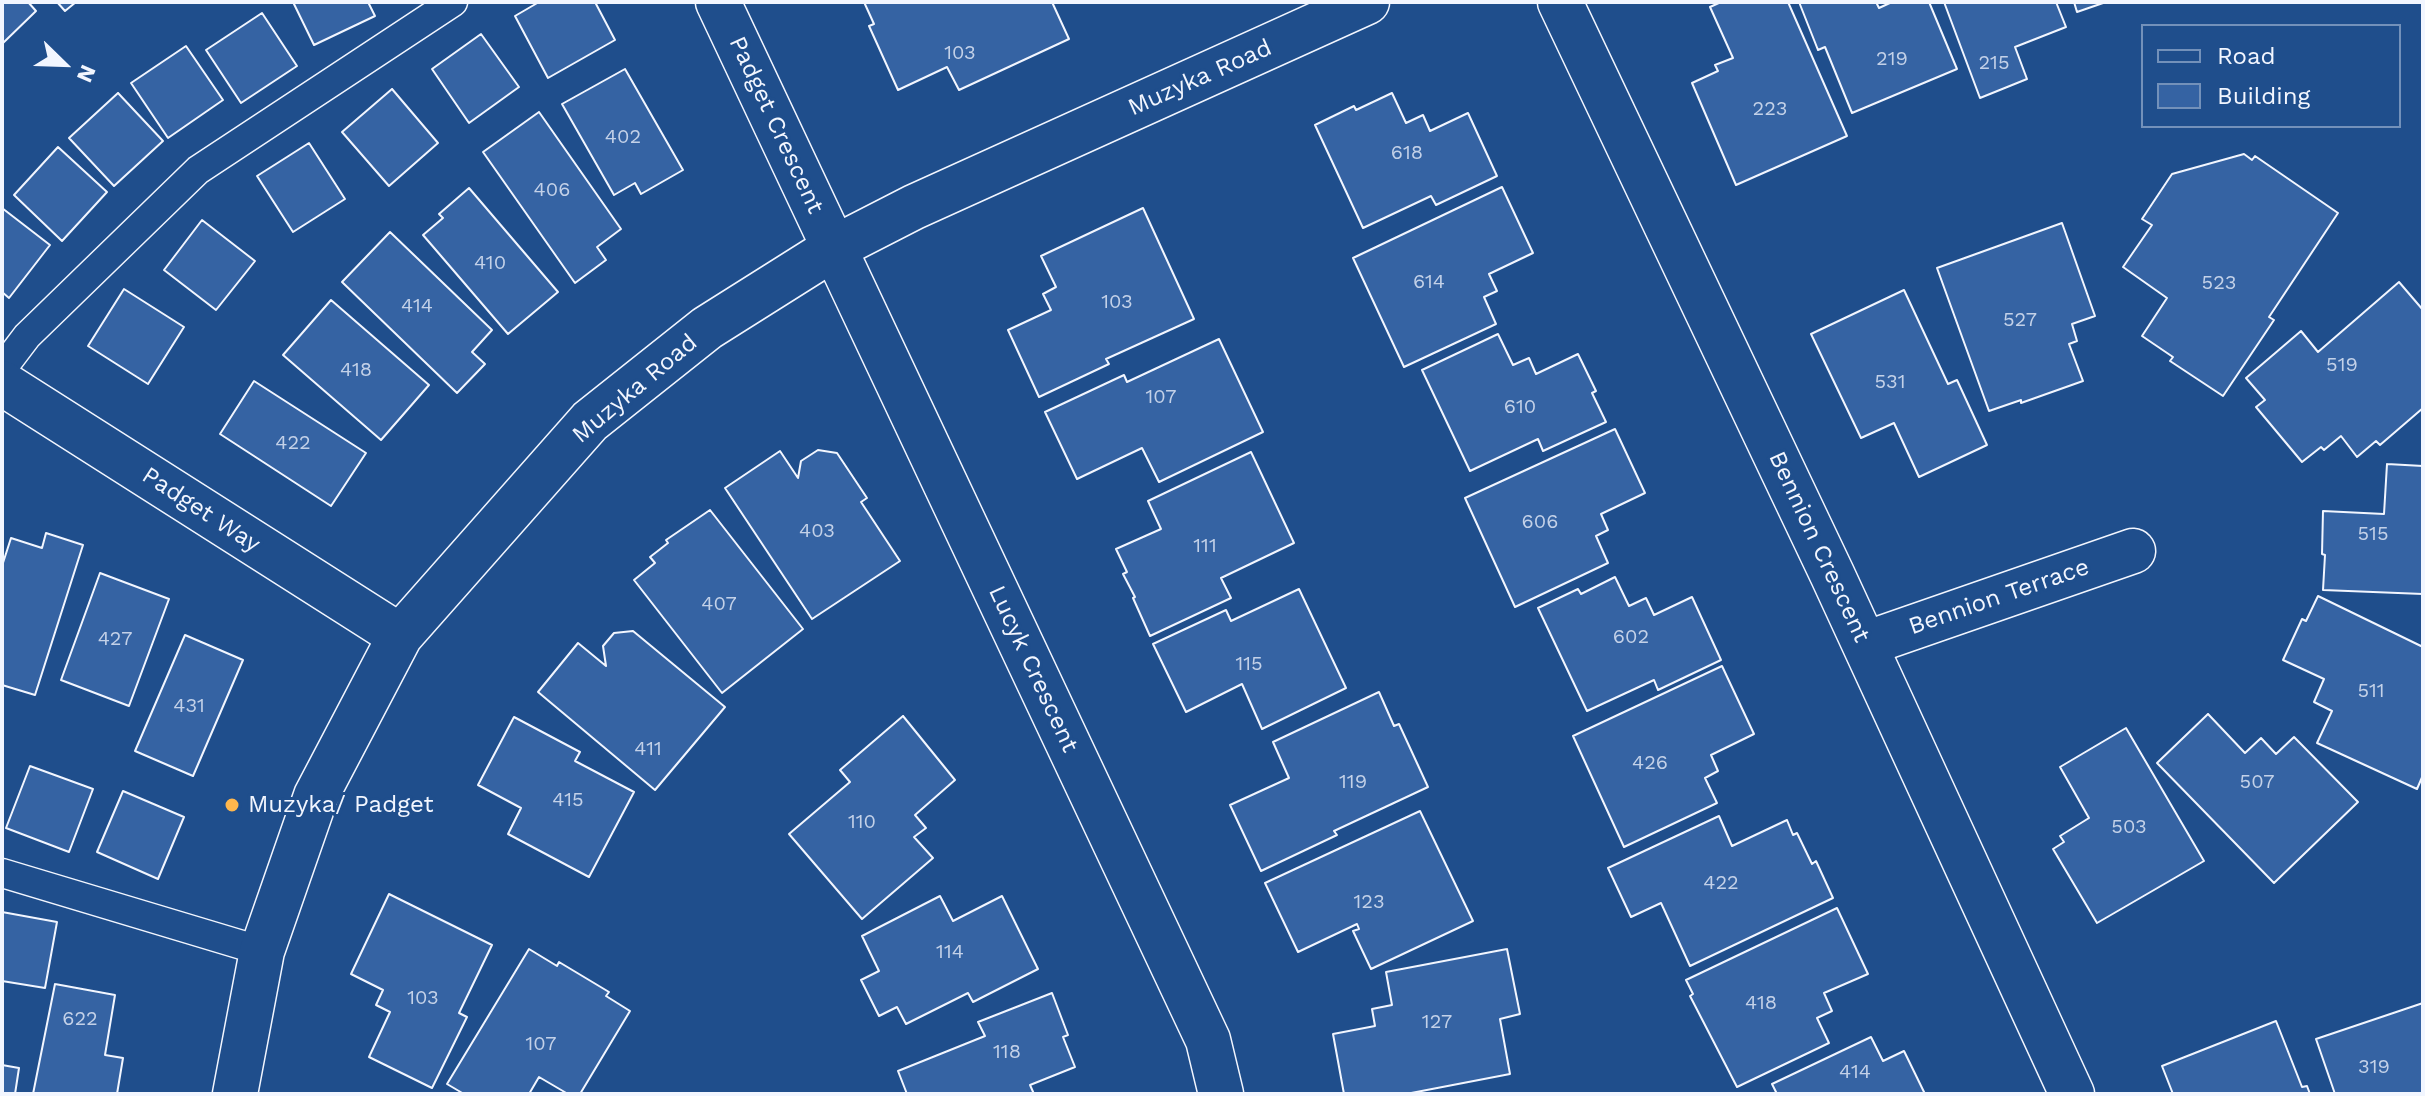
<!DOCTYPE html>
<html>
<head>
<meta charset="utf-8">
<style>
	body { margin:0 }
	#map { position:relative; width:2425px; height:1096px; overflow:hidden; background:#1f4e8c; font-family:"Work Sans",sans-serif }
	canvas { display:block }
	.frame { position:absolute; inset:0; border:4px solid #f2f6ff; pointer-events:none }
	.legend { position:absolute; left:2141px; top:24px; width:260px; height:104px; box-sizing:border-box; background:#1f4e8c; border:2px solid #7391ba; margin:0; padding:10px 14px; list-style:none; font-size:24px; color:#f2f6ff }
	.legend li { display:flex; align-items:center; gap:16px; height:40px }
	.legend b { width:40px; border:2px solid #7391ba }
	.north { position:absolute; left:24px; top:24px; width:80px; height:80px; -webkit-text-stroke:6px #1f4e8c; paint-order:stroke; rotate:113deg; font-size:22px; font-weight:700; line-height:32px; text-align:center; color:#f2f6ff }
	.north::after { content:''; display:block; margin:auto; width:28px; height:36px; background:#f2f6ff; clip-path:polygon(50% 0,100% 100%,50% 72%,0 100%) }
</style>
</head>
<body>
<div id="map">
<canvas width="2425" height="1096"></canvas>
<div class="frame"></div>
<ul class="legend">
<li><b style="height:10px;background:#1f4e8c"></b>Road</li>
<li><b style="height:22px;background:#3563a3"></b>Building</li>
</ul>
<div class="north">N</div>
</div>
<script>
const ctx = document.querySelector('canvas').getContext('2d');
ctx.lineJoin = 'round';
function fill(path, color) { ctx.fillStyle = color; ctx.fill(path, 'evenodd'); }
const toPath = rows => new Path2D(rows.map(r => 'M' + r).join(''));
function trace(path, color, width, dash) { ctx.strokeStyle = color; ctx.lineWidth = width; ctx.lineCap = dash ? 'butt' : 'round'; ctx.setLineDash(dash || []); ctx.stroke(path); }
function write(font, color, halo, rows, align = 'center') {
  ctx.font = font + ' "Work Sans",sans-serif'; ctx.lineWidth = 6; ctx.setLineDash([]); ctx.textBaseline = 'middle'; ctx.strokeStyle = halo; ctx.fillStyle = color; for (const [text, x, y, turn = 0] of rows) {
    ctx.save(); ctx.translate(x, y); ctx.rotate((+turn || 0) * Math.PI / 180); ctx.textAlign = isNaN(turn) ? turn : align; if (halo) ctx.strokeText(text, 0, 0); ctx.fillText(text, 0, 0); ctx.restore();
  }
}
const building = toPath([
	[2,2,28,2,36,11,2,44,2,2],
	[57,2,76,2,65,11,57,2],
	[293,2,368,2,375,16,314,45,293,2],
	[539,2,595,2,615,40,548,78,515,16,539,2],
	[864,2,1052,2,1069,39,959,90,947,67,898,90,869,26,874,24,864,2],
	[1721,2,1788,2,1847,136,1736,185,1692,83,1718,71,1715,65,1733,58,1710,7,1721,2],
	[1799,2,1876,2,1879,8,1892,2,1929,2,1957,69,1852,113,1825,47,1818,50,1799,2],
	[1944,2,2056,2,2066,27,2015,47,2027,79,1980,98,1944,2],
	[2074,2,2106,2,2077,12,2074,2],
	[262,13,297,66,241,103,206,50,262,13],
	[481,34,519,87,469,123,432,69,481,34],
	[186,46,223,100,168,138,131,83,186,46],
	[625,69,683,170,641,194,635,183,614,195,562,104,625,69],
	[392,89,438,143,389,186,342,132,392,89],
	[118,93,163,141,114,186,69,138,118,93],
	[1392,93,1406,123,1423,115,1430,131,1468,113,1497,176,1436,205,1431,196,1363,228,1315,125,1354,106,1356,110,1392,93],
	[539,112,621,229,597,247,606,260,575,283,483,152,539,112],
	[309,143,345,199,293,232,257,176,309,143],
	[58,147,107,192,62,241,14,195,58,147],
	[2244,154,2252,160,2255,156,2338,213,2269,317,2274,320,2223,396,2170,361,2173,357,2142,336,2167,298,2123,267,2152,225,2142,219,2172,174,2244,154],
	[1502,187,1533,253,1489,274,1497,291,1484,297,1496,324,1404,367,1353,258,1502,187],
	[469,188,558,292,508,334,423,235,443,218,439,214,469,188],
	[2,208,50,245,9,298,2,292,2,208],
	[1143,208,1194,319,1106,359,1109,364,1039,397,1008,330,1051,310,1043,294,1056,287,1041,256,1143,208],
	[202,220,255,261,216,310,164,270,202,220],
	[2062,223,2095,316,2072,324,2077,341,2069,344,2083,381,2021,403,2021,400,1989,411,1937,268,2062,223],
	[390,232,492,330,472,352,485,364,457,393,342,282,390,232],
	[2399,282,2423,310,2423,408,2380,445,2376,441,2357,457,2341,436,2324,450,2321,447,2302,462,2256,407,2265,400,2246,378,2301,331,2318,352,2399,282],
	[124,289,184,327,148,384,88,346,124,289],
	[1904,290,1948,384,1957,380,1987,445,1919,477,1894,423,1861,438,1811,334,1904,290],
	[331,300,429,385,381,440,283,355,331,300],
	[1498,334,1513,365,1529,358,1536,374,1578,354,1596,391,1592,393,1606,422,1543,451,1538,439,1470,471,1422,370,1498,334],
	[1219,339,1263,432,1159,482,1142,448,1077,479,1045,412,1124,375,1127,382,1219,339],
	[254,381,366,453,331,506,220,434,254,381],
	[1615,429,1645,493,1601,514,1608,530,1596,536,1608,563,1515,607,1465,498,1615,429],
	[818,450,837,453,867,498,861,502,900,561,812,619,725,488,780,451,798,478,801,461,818,450],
	[1251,452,1294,543,1221,578,1231,598,1150,636,1133,598,1135,597,1123,574,1127,572,1116,549,1161,529,1148,501,1251,452],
	[2387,464,2423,466,2423,594,2323,590,2325,555,2322,554,2323,511,2384,514,2387,464],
	[710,510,803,629,722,693,634,580,655,563,650,557,668,543,666,540,710,510],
	[46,533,83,545,35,695,2,685,2,566,11,538,42,548,46,533],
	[100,573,169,599,129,706,61,680,100,573],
	[1615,577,1629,606,1646,598,1654,615,1692,597,1721,660,1658,690,1654,680,1587,711,1538,608,1578,589,1581,594,1615,577],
	[1299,589,1346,688,1262,729,1242,684,1186,712,1153,644,1226,610,1231,621,1299,589],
	[2318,596,2423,647,2423,775,2417,789,2317,743,2332,711,2314,702,2324,679,2283,660,2302,619,2306,621,2318,596],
	[633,631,725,707,655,790,538,692,578,643,606,666,603,646,614,633,633,631],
	[185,635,243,660,193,776,135,751,185,635],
	[1722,666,1754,734,1711,755,1718,771,1705,778,1717,803,1624,847,1573,736,1722,666],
	[1379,692,1394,726,1399,724,1428,787,1334,831,1337,835,1261,871,1230,805,1289,778,1273,742,1379,692],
	[2208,714,2245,753,2261,738,2276,754,2294,737,2358,802,2274,883,2157,763,2208,714],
	[903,716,955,780,915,815,926,828,914,837,933,858,862,919,789,834,850,782,840,770,903,716],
	[514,717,580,752,575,761,634,792,589,877,508,834,521,808,478,785,514,717],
	[2126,728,2204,861,2097,923,2053,849,2064,842,2060,836,2089,818,2060,767,2126,728],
	[30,766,93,789,69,852,6,828,30,766],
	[123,791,184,817,158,879,97,852,123,791],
	[1420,811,1473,921,1371,969,1353,931,1359,929,1357,924,1298,952,1265,883,1420,811],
	[1719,816,1732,846,1787,820,1793,835,1797,833,1812,864,1816,861,1833,898,1690,966,1661,903,1631,917,1608,868,1719,816],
	[389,894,492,945,459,1013,467,1017,432,1088,369,1057,390,1012,376,1005,383,990,351,974,389,894],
	[940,896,953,921,1002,896,1038,969,973,1002,968,993,906,1024,897,1007,879,1016,861,980,879,971,862,936,940,896],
	[1837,908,1868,974,1824,993,1832,1011,1817,1018,1829,1043,1737,1087,1690,996,1693,994,1686,980,1837,908],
	[2,912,57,922,45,988,2,981,2,912],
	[529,949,557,966,559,962,609,992,606,996,630,1011,580,1094,568,1094,539,1077,529,1094,464,1094,447,1084,529,949],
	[1507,949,1520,1014,1500,1019,1510,1074,1406,1094,1344,1094,1333,1034,1375,1026,1372,1009,1392,1005,1386,972,1507,949],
	[55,984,115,995,105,1055,123,1058,117,1094,33,1094,55,984],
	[1052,993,1068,1035,1063,1037,1075,1067,1030,1085,1034,1094,907,1094,898,1071,985,1036,978,1022,1052,993],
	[2423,1003,2423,1094,2335,1094,2316,1039,2423,1003],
	[2276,1021,2302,1087,2307,1086,2310,1094,2173,1094,2162,1066,2276,1021],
	[1871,1037,1883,1061,1904,1051,1925,1094,1777,1094,1772,1084,1871,1037],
	[2,1065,19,1068,15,1094,2,1094,2,1065]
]);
fill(building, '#3563a3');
trace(building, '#f2f6ff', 2);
const service = toPath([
	[2,369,27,336,198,170,453,2],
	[2,873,262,951]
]);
const minor = toPath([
	[718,2,1208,1040,1221,1094],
	[1560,2,1832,574,2072,1094],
	[2,383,400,636],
	[1865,644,2133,551],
	[235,1094,262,951,316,796,357,718,400,636,590,421,707,328,834,248,914,207,1367,2]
]);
trace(service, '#f2f6ff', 31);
trace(minor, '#f2f6ff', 47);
trace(service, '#1f4e8c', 28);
trace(minor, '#1f4e8c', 44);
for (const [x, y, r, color] of [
	[232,805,8,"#ffb74d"]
]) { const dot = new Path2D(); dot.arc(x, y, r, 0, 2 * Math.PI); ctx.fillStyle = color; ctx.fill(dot); trace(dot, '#1f4e8c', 3); }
write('20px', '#c3d1e8', null, [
	["103",960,53],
	["219",1892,59],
	["215",1994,63],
	["223",1770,109],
	["402",623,137],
	["618",1407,153],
	["406",552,190],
	["410",490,263],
	["614",1429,282],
	["523",2219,283],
	["103",1117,302],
	["414",417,306],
	["527",2020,320],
	["519",2342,365],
	["418",356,370],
	["531",1890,382],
	["107",1161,397],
	["610",1520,407],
	["422",293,443],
	["606",1540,522],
	["403",817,531],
	["515",2373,534],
	["111",1205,546],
	["407",719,604],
	["602",1631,637],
	["427",115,639],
	["115",1249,664],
	["511",2371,691],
	["431",189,706],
	["411",648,749],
	["426",1650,763],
	["119",1353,782],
	["507",2257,782],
	["415",568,800],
	["110",862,822],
	["503",2129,827],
	["422",1721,883],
	["123",1369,902],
	["114",950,952],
	["103",423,998],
	["418",1761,1003],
	["622",80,1019],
	["127",1437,1022],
	["107",541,1044],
	["118",1007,1052],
	["319",2374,1067],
	["414",1855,1072]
]);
write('24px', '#f2f6ff', '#1f4e8c', [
	["Muzyka Road",1200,78,-24],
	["Padget Crescent",776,125,65],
	["Muzyka Road",635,389,-40],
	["Padget Way",201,510,33],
	["Bennion Crescent",1819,547,65],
	["Bennion Terrace",1999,597,-19],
	["Lucyk Crescent",1033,669,65]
]);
write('24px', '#f2f6ff', '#1f4e8c', [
	["Muzyka/ Padget",248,805]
], 'left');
</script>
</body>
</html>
